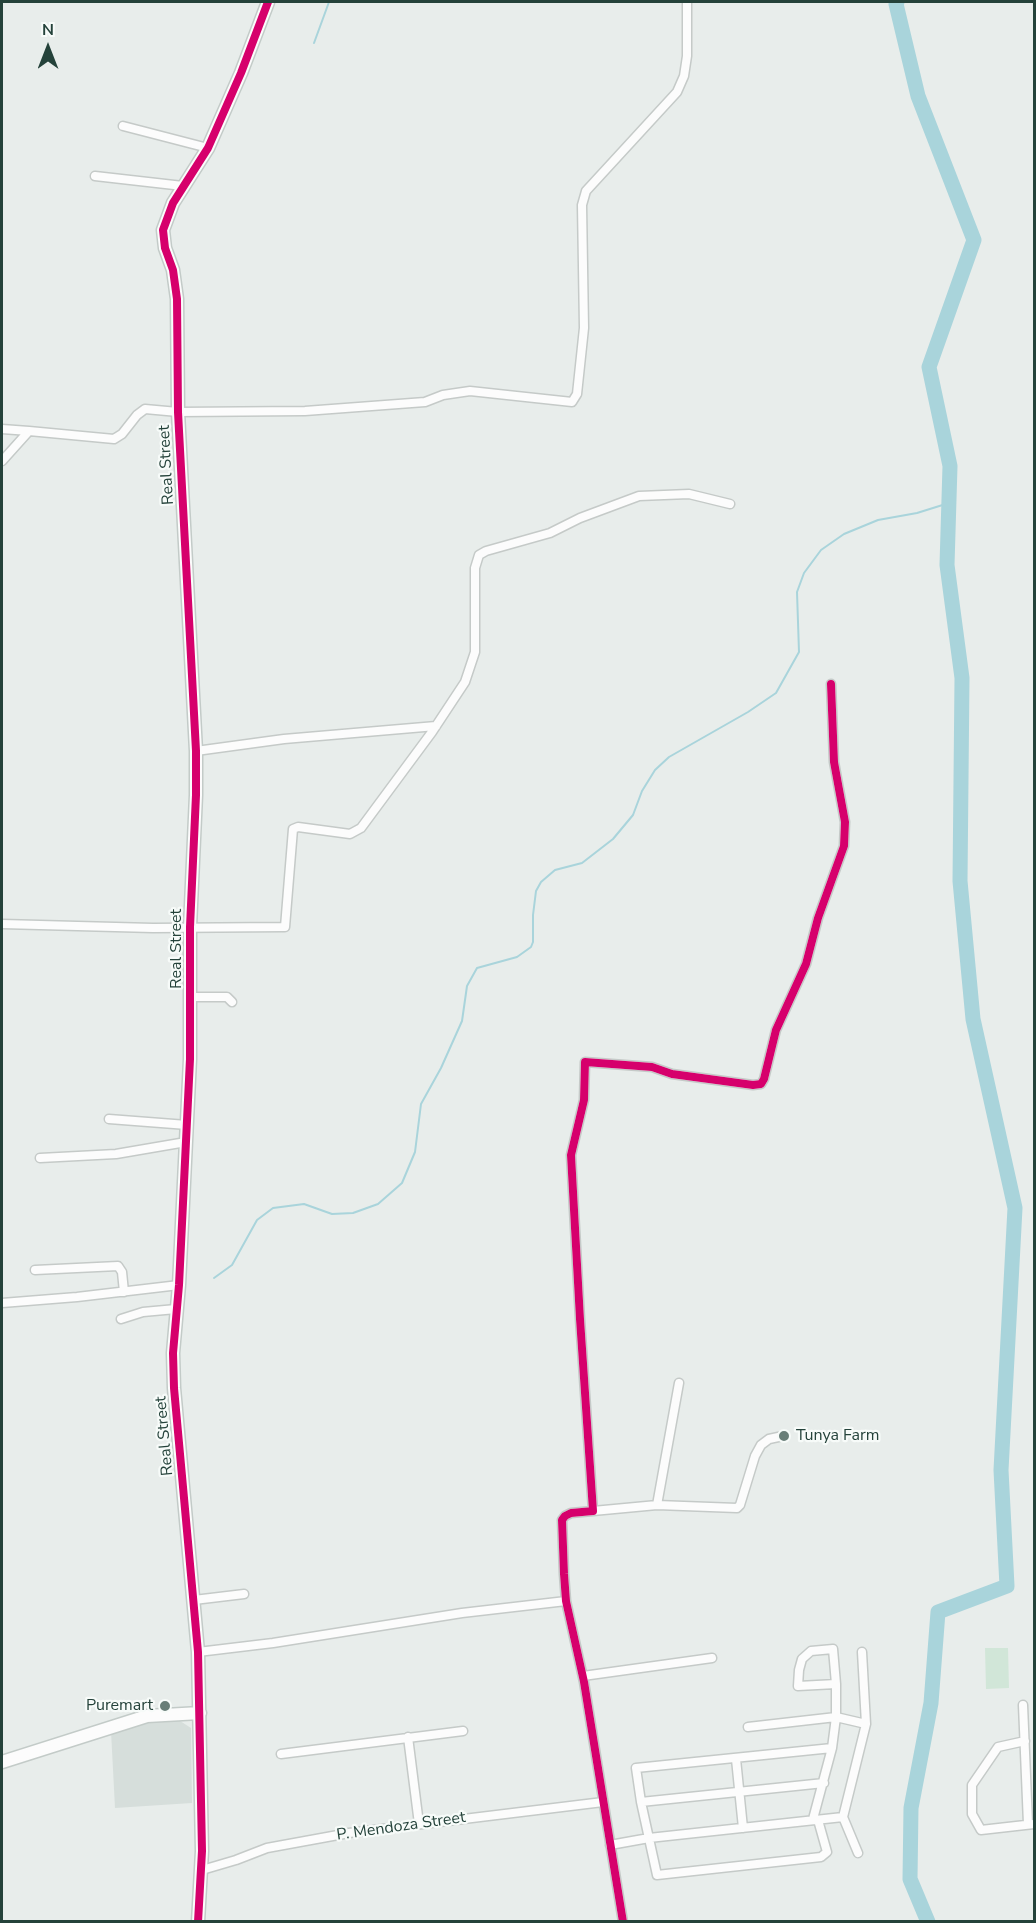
<!DOCTYPE html>
<html>
<head>
<meta charset="utf-8">
<style>
	body { margin:0 }
	#map { position:relative; width:1036px; height:1923px; overflow:hidden; background:#e8edeb; font-family:"Nunito Sans",sans-serif }
	canvas { display:block }
	.frame { position:absolute; inset:0; border:3px solid #24423a; pointer-events:none }
	.north { position:absolute; left:18px; top:18px; width:60px; height:60px; -webkit-text-stroke:4px #f7fbf9; paint-order:stroke; rotate:0deg; font-size:16px; font-weight:700; line-height:24px; text-align:center; color:#24423a }
	.north::after { content:''; display:block; margin:auto; width:21px; height:27px; background:#24423a; clip-path:polygon(50% 0,100% 100%,50% 72%,0 100%) }
</style>
</head>
<body>
<div id="map">
<canvas width="1036" height="1923"></canvas>
<div class="frame"></div>
<div class="north">N</div>
</div>
<script>
const ctx = document.querySelector('canvas').getContext('2d');
ctx.lineJoin = 'round';
function fill(path, color) { ctx.fillStyle = color; ctx.fill(path, 'evenodd'); }
const toPath = rows => new Path2D(rows.map(r => 'M' + r).join(''));
function trace(path, color, width, dash) { ctx.strokeStyle = color; ctx.lineWidth = width; ctx.lineCap = dash ? 'butt' : 'round'; ctx.setLineDash(dash || []); ctx.stroke(path); }
function write(font, color, halo, rows, align = 'center') {
  ctx.font = font + ' "Nunito Sans",sans-serif'; ctx.lineWidth = 4.5; ctx.setLineDash([]); ctx.textBaseline = 'middle'; ctx.strokeStyle = halo; ctx.fillStyle = color; for (const [text, x, y, turn = 0] of rows) {
    ctx.save(); ctx.translate(x, y); ctx.rotate((+turn || 0) * Math.PI / 180); ctx.textAlign = isNaN(turn) ? turn : align; if (halo) ctx.strokeText(text, 0, 0); ctx.fillText(text, 0, 0); ctx.restore();
  }
}
fill(toPath([
	[177,1719,191,1728,192,1803,115,1808,111,1731,146,1722]
]), '#d6dedb');
fill(toPath([
	[985,1648,1008,1648,1009,1688,986,1689]
]), '#d1e6d8');
trace(toPath([
	[314,43,329,2],
	[214,1278,232,1265,257,1220,273,1208,304,1204,332,1214,353,1213,378,1204,402,1183,415,1152,421,1104,441,1068,462,1021,467,986,477,968,517,957,531,947,533,942,533,915,536,891,541,882,555,870,582,863,613,839,633,815,642,791,655,770,669,757,748,712,776,693,799,652,797,592,804,573,821,550,844,534,878,520,917,513,949,503]
]), '#a9d4db', 2);
trace(toPath([
	[897,2,896,4,918,96,974,240,929,367,950,466,947,565,962,678,960,881,973,1019,1015,1208,1001,1470,1007,1586,938,1612,931,1703,911,1808,910,1879,928,1922]
]), '#a9d4db', 15);
const street = toPath([
	[123,126,208,148],
	[95,176,183,186],
	[2,429,29,431],
	[2,461,29,431,114,439,122,434,137,415,145,409,178,412,305,411,425,402,443,395,470,391,572,402,577,394,584,328,582,205,586,191,677,92,684,76,687,56,687,2],
	[196,751,284,739,436,726],
	[2,924,153,928,285,927,293,829,298,827,350,834,361,828,432,732,465,682,475,652,475,568,479,555,486,551,550,533,580,518,639,496,689,494,730,504],
	[190,997,227,997,232,1002],
	[109,1119,187,1125],
	[40,1158,116,1154,186,1142],
	[35,1270,118,1266,122,1272,124,1292],
	[2,1303,77,1297,179,1285],
	[121,1319,143,1312,176,1309],
	[657,1505,679,1383],
	[593,1511,657,1505,737,1508,740,1505,755,1456,761,1445,769,1439,783,1436],
	[194,1600,244,1594],
	[198,1652,273,1643,462,1613,566,1601],
	[583,1676,712,1658],
	[1023,1705,1028,1824],
	[748,1727,836,1717,866,1724],
	[408,1737,419,1824],
	[1025,1741,998,1747,972,1785,972,1814,981,1830,1034,1824],
	[832,1748,836,1717,836,1684,833,1649,811,1651,802,1659,799,1670,798,1686,836,1684],
	[281,1754,463,1731],
	[736,1759,743,1828],
	[641,1802,824,1783],
	[813,1819,832,1748,636,1768,641,1802,657,1875,821,1857,827,1852,818,1820],
	[610,1845,649,1838,843,1817],
	[858,1853,843,1817,866,1724,862,1652],
	[202,1870,236,1860,267,1848,349,1833,603,1802],
	[623,1922,584,1682,566,1601,564,1574,562,1520,565,1516,571,1513,593,1511,580,1319,571,1155,584,1100,585,1062,652,1067,672,1074,753,1085,761,1084,764,1079,776,1030,806,964,818,918,844,846,845,822,834,762,831,684]
]);
const secondary = toPath([
	[2,1762,147,1716,200,1713],
	[198,1922,202,1851,198,1652,174,1388,173,1353,179,1285,190,1059,190,927,196,795,196,751,178,412,177,299,173,270,165,248,163,230,173,203,208,148,241,73,268,2]
]);
trace(street, '#c5cac8', 11);
trace(secondary, '#c3cbc8', 15);
trace(street, '#fcfcfc', 8);
trace(secondary, '#fcfcfc', 12);
trace(toPath([
	[198,1922,202,1851,198,1652,174,1388,173,1353,179,1285,190,1059,190,927,196,795,196,751,178,412,177,299,173,270,165,248,163,230,173,203,208,148,241,73,268,2],
	[623,1922,584,1682,566,1601,564,1574,562,1520,565,1516,571,1513,593,1511,580,1319,571,1155,584,1100,585,1062,652,1067,672,1074,753,1085,761,1084,764,1079,776,1030,806,964,818,918,844,846,845,822,834,762,831,684]
]), '#d6006c', 8);
for (const [x, y, r, color] of [
	[784,1436,6,"#697e78"],
	[165,1706,6,"#697e78"]
]) { const dot = new Path2D(); dot.arc(x, y, r, 0, 2 * Math.PI); ctx.fillStyle = color; ctx.fill(dot); trace(dot, '#f7fbf9', 2); }
write('16px', '#24423a', '#f7fbf9', [
	["Real Street",167,465,-93],
	["Real Street",177,949,-90],
	["Real Street",165,1436,-95],
	["P. Mendoza Street",401,1827,-8]
]);
write('16px', '#24423a', '#f7fbf9', [
	["Tunya Farm",796,1436],
	["Puremart",153,1706,"right"]
], 'left');
</script>
</body>
</html>
